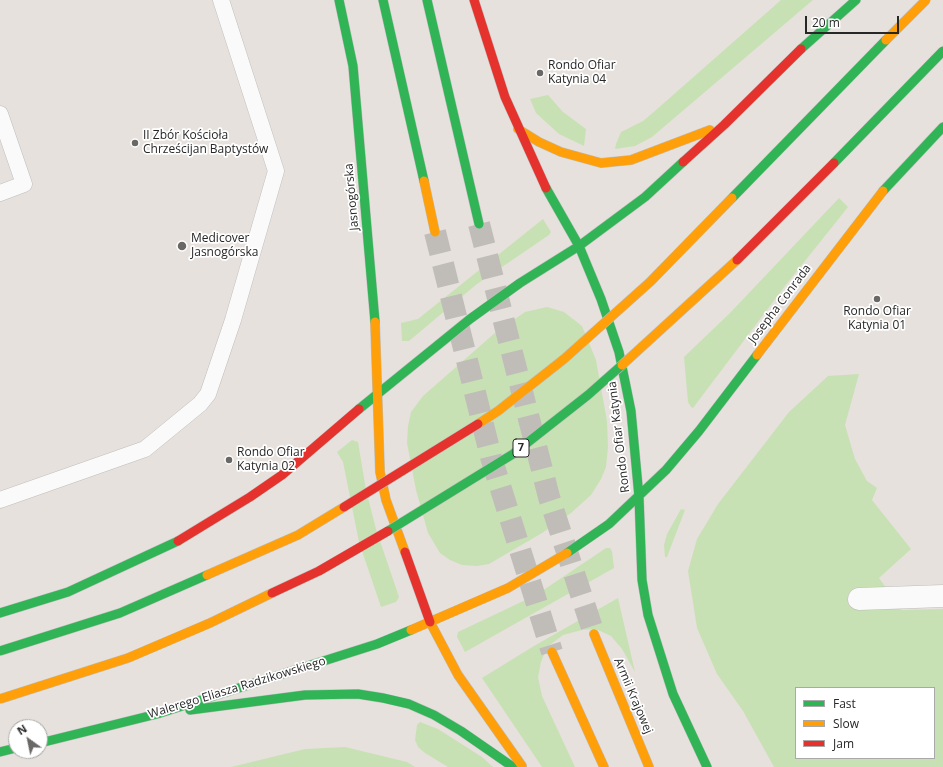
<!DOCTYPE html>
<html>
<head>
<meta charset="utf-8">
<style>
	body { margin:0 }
	#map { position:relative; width:943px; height:767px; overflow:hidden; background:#e6e1dc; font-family:"Open Sans",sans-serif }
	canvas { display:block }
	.legend { position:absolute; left:795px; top:687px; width:140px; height:72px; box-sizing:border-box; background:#fff; border:1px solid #a9a9a9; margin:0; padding:5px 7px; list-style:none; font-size:12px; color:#272727 }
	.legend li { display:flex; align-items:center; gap:8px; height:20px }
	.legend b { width:20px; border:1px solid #a9a9a9 }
	.north { position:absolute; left:8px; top:719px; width:40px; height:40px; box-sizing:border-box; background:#fff; border:1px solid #a9a9a9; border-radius:50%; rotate:327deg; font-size:11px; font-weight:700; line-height:16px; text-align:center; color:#272727 }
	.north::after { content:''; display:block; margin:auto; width:14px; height:18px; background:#6a6866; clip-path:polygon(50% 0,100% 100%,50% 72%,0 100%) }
	.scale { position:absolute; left:805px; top:16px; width:94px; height:18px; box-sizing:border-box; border:2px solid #272727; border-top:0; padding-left:5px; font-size:12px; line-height:14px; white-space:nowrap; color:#272727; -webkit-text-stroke:3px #fff; paint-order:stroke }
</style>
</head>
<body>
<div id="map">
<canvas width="943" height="767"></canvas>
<ul class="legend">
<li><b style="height:5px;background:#30b455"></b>Fast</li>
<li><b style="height:5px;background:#ff9f0a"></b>Slow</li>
<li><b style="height:5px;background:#e5322d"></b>Jam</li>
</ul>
<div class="north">N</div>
<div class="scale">20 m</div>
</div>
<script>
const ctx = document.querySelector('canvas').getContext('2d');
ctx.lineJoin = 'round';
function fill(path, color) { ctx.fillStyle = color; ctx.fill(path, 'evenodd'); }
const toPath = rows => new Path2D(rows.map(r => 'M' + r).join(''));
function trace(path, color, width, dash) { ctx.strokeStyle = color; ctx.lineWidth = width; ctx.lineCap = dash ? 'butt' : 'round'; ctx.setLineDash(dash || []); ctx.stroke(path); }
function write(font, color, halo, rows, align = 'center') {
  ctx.font = font + ' "Open Sans",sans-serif'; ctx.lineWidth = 3.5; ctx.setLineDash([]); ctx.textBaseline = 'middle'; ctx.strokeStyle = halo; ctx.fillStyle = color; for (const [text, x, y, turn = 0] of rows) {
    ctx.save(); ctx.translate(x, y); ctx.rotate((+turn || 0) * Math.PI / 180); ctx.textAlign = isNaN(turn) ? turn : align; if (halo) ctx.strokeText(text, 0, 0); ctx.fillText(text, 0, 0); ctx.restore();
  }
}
fill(toPath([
	[781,0,813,0,652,137,635,146,615,149,616,144,621,132,643,121,656,110],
	[548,95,563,112,586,129,584,146,559,134,536,113,530,99],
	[839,198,848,207,785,286,693,408,691,407,688,402,684,357,730,313],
	[543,219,551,232,549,235,477,284,409,341,402,341,401,323,418,319],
	[547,307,564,312,582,326,596,360,607,421,608,447,606,467,601,479,591,495,571,513,542,533,489,564,477,566,462,565,450,560,440,553,428,533,416,490,407,443,408,426,411,412,423,396,496,332,525,312],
	[859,374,845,425,855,459,867,481,877,488,872,500,911,549,879,578,902,610,943,609,943,767,774,767,743,711,717,674,697,628,688,571,697,539,718,504,789,412,828,376],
	[796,688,934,688,934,758,796,758],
	[352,440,358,442,366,490,376,529,399,597,396,602,381,607,359,542,343,462,337,452],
	[681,509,685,510,667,557,665,557,664,545,667,534],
	[606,548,610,548,612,551,614,568,465,652,457,637,458,632,536,595],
	[618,598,635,672,622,649,611,636,596,629,582,630,563,635,547,647,541,662,538,677,542,696,575,767,542,767,482,678,534,646],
	[420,722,438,729,482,757,493,767,448,767,425,753,418,747,415,740,417,725],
	[345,747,407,762,415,767,231,767,305,749]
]), '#c8e1b4');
trace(toPath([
	[479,224,549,497,594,634],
	[435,232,491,457,552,652]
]), '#c0bcb8', 22, [22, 11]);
const lane = toPath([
	[0,114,24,184,0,193],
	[0,500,145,449,200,404,208,394,233,320,276,171,221,0]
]);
const street = toPath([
	[859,599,943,596]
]);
const fast = toPath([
	[339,0,353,66,375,322],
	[383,0,424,181],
	[427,0,479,224],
	[801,49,856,0],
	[546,188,579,246,601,299,619,352,631,411,639,497],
	[883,191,943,127],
	[359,409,470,319,520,283,579,246,645,197,683,162],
	[639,497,642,580,648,615,673,694,707,767],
	[567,553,609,524,666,470,699,431,757,355],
	[0,613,68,592,178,541],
	[190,710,305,695,358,694,383,698,409,704,434,715,461,731,513,767],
	[40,743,157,714,377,644,411,630],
	[0,752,16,748]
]);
const slow = toPath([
	[518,129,539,142,561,152,601,163,631,160,710,130],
	[424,181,435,232],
	[375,322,380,472,386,500,405,552],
	[757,355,883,191],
	[430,622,458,675,522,766],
	[411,630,508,588,567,553],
	[594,634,649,767],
	[552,652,604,767]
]);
const jam = toPath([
	[474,0,505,97,546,188],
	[683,162,724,125,801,49],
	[178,541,250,497,282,475,359,409],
	[405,552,430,622]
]);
trace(lane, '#bfbdbe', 17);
trace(street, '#bfbdbe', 23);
trace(fast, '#bfbdbe', 10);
trace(slow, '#bfbdbe', 10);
trace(jam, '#bfbdbe', 10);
trace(lane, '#fbfafa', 16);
trace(street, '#fbfafa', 22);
trace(fast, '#30b455', 9);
trace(slow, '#ff9f0a', 9);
trace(jam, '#e5322d', 9);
const fastBridge = toPath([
	[834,163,943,51],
	[732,198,886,40],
	[388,531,513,454,588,395,622,365],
	[0,651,120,613,207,575]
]);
const slowBridge = toPath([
	[886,40,926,0],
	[622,365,737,260],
	[478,424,498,411,564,359,650,282,732,198],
	[207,575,298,535,344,507],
	[0,699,128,658,210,623,272,593]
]);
const jamBridge = toPath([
	[737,260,834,163],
	[344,507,478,424],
	[272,593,319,571,388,531]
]);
trace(fastBridge, '#bfbdbb', 10, []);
trace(slowBridge, '#bfbdbb', 10, []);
trace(jamBridge, '#bfbdbb', 10, []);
trace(fastBridge, '#30b455', 9);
trace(slowBridge, '#ff9f0a', 9);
trace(jamBridge, '#e5322d', 9);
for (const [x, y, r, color] of [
	[540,73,4,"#6a6866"],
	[135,143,4,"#6a6866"],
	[182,246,5,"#6a6866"],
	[877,299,4,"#6a6866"],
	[229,460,4,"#6a6866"]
]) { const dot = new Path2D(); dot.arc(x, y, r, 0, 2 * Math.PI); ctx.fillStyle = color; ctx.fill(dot); trace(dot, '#fff', 1.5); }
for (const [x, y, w] of [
	[521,448,16]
]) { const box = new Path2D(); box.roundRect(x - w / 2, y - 9, w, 18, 3); ctx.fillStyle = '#fff'; ctx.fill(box); trace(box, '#272727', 1); }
write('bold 11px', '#272727', null, [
	["7",521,448]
]);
write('12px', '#272727', '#fff', [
	["Rondo Ofiar",548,66],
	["Katynia 04",548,80],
	["II Zbór Kościoła",143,136],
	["Chrześcijan Baptystów",143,150],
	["Medicover",191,239],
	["Jasnogórska",191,253],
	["Rondo Ofiar",877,312,"center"],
	["Katynia 01",877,326,"center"],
	["Rondo Ofiar",237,453],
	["Katynia 02",237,467]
], 'left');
write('12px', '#272727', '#fff', [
	["Jasnogórska",352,197,-95],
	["Josepha Conrada",780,304,-53],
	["Rondo Ofiar Katynia",619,437,-97],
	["Walerego Eliasza Radzikowskiego",237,688,-17],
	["Armii Krajowej",633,696,67]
]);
</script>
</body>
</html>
